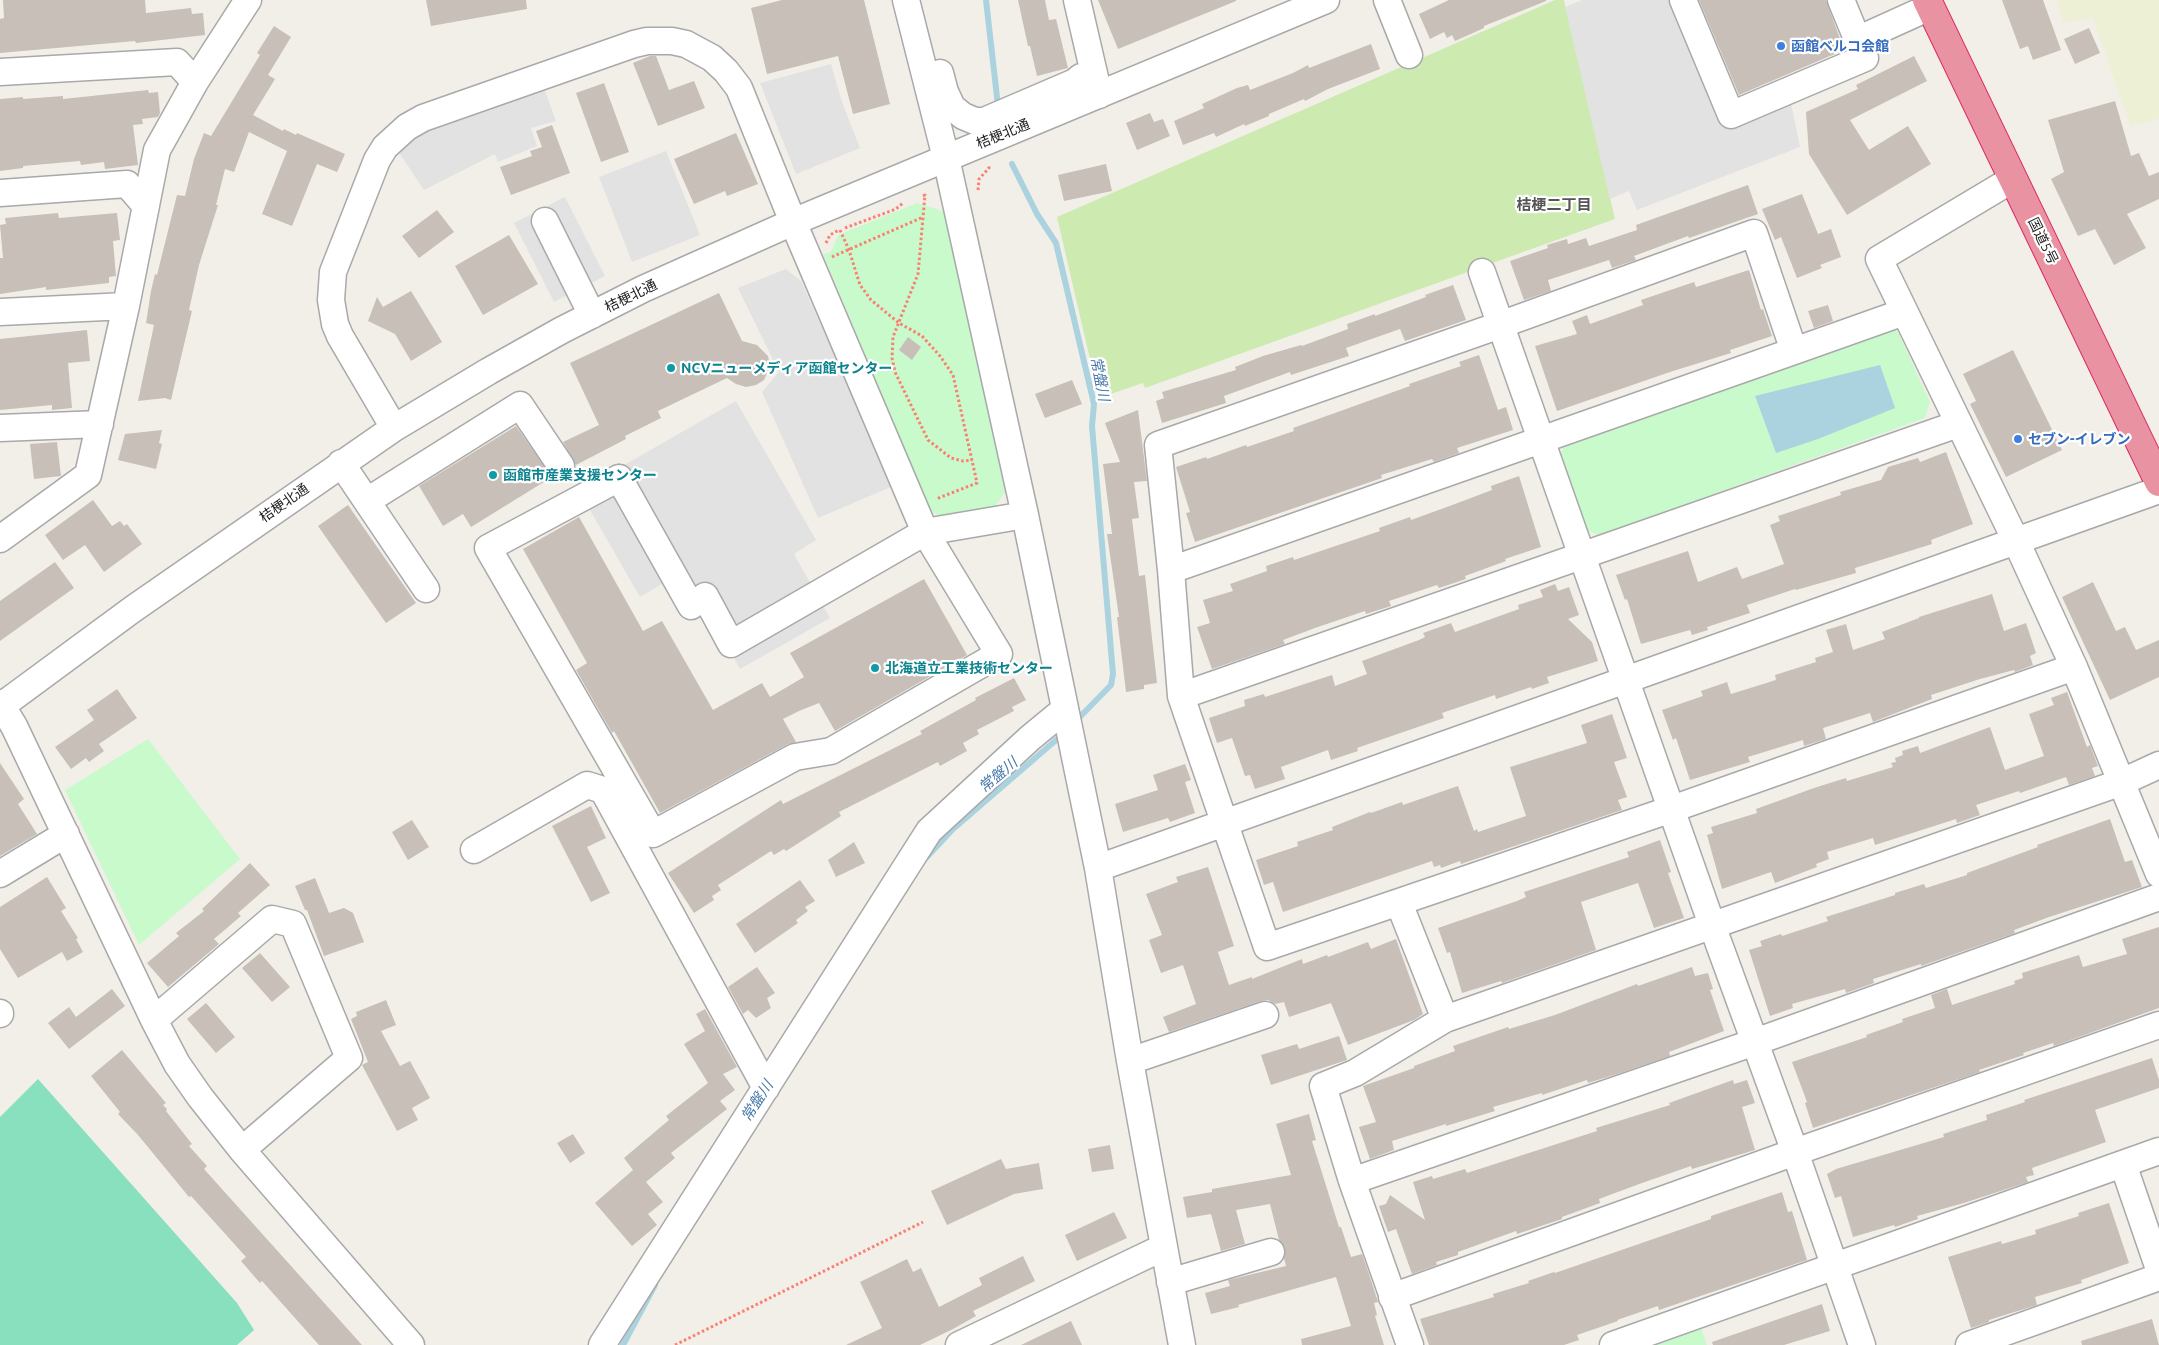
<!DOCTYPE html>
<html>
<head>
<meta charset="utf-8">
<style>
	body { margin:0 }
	canvas { display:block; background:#f2efe9 }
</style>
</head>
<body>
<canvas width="2159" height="1345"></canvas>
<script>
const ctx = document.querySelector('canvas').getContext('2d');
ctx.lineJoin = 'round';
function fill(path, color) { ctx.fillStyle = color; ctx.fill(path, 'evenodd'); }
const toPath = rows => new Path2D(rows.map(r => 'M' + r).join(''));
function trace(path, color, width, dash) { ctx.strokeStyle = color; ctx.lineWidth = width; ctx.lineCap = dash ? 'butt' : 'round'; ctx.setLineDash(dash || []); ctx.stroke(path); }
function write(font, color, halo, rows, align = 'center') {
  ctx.font = font + ' Ubuntu,"Noto Sans JP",sans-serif'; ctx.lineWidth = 4.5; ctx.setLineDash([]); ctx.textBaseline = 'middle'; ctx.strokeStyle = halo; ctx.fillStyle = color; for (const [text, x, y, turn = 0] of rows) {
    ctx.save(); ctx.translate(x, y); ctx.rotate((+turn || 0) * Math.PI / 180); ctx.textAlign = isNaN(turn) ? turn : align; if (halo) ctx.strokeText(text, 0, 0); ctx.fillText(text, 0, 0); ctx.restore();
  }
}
fill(toPath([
	[2056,0,2159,0,2159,119,2130,126,2093,18,2063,23]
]), '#eef0d5');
fill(toPath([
	[1555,0,1564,0,1615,219,1145,388,1143,383,1099,398,1057,217]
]), '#cdebb0');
fill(toPath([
	[917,203,946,212,1005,492,993,510,945,519,931,511,823,254,831,252,838,235],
	[1885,328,1898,332,1930,402,1925,418,1599,535,1583,529,1558,459,1565,444],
	[148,739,240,859,139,945,65,790],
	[1700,1324,1707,1345,1642,1345]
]), '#c8facc');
fill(toPath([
	[38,1079,237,1303,254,1330,237,1345,0,1345,0,1117]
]), '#88e0be');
fill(toPath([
	[1582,0,1687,0,1732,107,1787,84,1800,147,1637,210,1629,191,1610,199,1565,7],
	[831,64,842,102,860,148,796,174,760,83],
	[544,88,556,121,531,128,537,146,498,162,495,154,424,190,398,151,421,132],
	[666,151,700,235,632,262,599,177],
	[565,197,605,276,554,302,514,223],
	[786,269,801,281,893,486,818,518,762,392,779,372,738,288],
	[736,401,816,540,794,554,830,618,740,669,684,571,640,597,579,491]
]), '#e2e2e2');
fill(toPath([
	[1880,365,1895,408,1818,439,1776,453,1755,396]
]), '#aad3df');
trace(toPath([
	[986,0,998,106],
	[1012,164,1037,214,1056,243,1094,404,1092,426,1113,674,1111,685,1075,722],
	[926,858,953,829,1063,734],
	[623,1345,655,1285]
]), '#aad3df', 6);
fill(toPath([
	[3,0,145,0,146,13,191,8,192,14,203,13,205,35,136,43,135,41,0,53,0,19,4,18],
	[426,0,526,0,527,9,431,26],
	[782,0,864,0,890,104,853,114,838,56,767,74,751,8],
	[1018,0,1045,0,1049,20,1056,19,1068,68,1037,76,1030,46,1028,46],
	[1098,0,1236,0,1236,1,1118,49],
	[1449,0,1546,0,1546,1,1484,26,1484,28,1455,41,1452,35,1447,38,1444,32,1430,39,1419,14],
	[1699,0,1826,0,1844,50,1739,95],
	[2002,0,2043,0,2061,50,2033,60,2028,46,2020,49],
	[274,26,291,37,268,75,275,79,253,115,283,131,284,129,296,135,297,133,345,154,337,172,317,164,292,226,262,214,287,151,249,132,234,172,225,169,216,205,218,205,199,265,189,310,192,311,187,332,171,400,165,398,138,401,154,325,146,323,151,291,155,274,157,275,177,195,185,196,194,159,204,133,211,136,260,55,257,53],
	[2089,28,2100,53,2075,64,2064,39],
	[1371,44,1380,69,1328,89,1305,101,1304,99,1269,114,1269,116,1245,126,1244,124,1216,137,1214,133,1183,145,1174,121,1204,108,1202,104,1237,88,1248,85,1250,90,1293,73,1308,65,1309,68],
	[650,56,656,56,669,90,694,81,705,108,658,126,633,63],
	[1914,56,1927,81,1850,120,1869,150,1908,126,1931,164,1847,215,1809,154,1806,112,1858,89,1856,85],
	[604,83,629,152,601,162,576,93],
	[148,90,149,93,158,92,160,113,158,117,142,119,143,124,133,125,138,165,105,169,104,162,81,165,80,161,23,166,23,168,0,171,0,99,23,97,23,99,63,96,63,99],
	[2115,101,2131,156,2139,153,2149,176,2159,172,2159,199,2127,214,2146,248,2114,265,2095,229,2078,236,2051,179,2064,172,2048,120],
	[1150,113,1154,122,1163,119,1170,136,1137,150,1126,123],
	[552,125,570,173,511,195,500,167,532,156,530,151,542,147,536,131],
	[736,133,758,184,727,196,725,191,694,204,674,159],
	[1106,164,1112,191,1064,201,1058,175],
	[1748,185,1758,214,1689,238,1688,236,1634,256,1636,260,1612,268,1609,260,1548,280,1551,291,1524,300,1510,261,1548,248,1547,245,1567,239,1568,244,1586,238,1589,246,1637,230,1636,225],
	[1802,194,1818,234,1831,229,1841,257,1820,265,1822,268,1797,278,1781,237,1775,240,1762,209],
	[437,210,454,232,419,258,402,236],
	[58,213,59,218,117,213,120,240,113,241,116,276,109,277,109,283,46,290,46,287,0,294,0,258,3,258,0,225,6,224,5,218],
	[509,235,538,284,483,315,455,266],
	[1749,270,1761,310,1763,309,1772,336,1730,350,1731,353,1670,372,1557,411,1535,346,1577,334,1572,321,1587,315,1590,324,1643,305,1641,300,1694,282,1696,287],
	[1453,285,1466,320,1405,341,1400,329,1346,348,1349,356,1291,375,1290,372,1224,396,1226,403,1162,423,1156,401,1164,398,1162,392,1236,370,1235,367,1263,356,1301,345,1302,346,1348,329,1347,324,1375,314,1375,316,1426,297,1425,295],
	[411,291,442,342,411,361,395,334,368,321,377,297,383,307],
	[719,293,742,341,757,345,768,356,770,366,764,380,756,385,746,387,736,384,727,378,658,411,661,418,625,436,626,439,576,465,563,442,599,425,570,363],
	[1828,305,1833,321,1814,328,1808,311],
	[87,330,90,361,68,363,72,408,52,410,52,405,0,410,0,339],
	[908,337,921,347,912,360,899,350],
	[2013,350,2062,450,2006,477,1970,404,1976,401,1963,374],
	[1479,355,1498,410,1506,407,1513,430,1457,448,1459,453,1434,462,1432,459,1381,475,1382,478,1195,542,1186,513,1190,512,1176,467,1206,457,1207,459,1246,445,1247,447,1294,431,1293,428,1410,386,1409,384,1461,366,1459,362],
	[1072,380,1082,404,1045,418,1035,394],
	[1138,410,1147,481,1134,482,1139,518,1132,519,1139,576,1145,575,1157,683,1144,685,1144,689,1126,692,1117,617,1119,617,1107,534,1112,534,1103,464,1120,462,1105,423],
	[516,426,552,477,471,527,463,514,443,526,419,486],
	[162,430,159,443,162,444,156,469,118,460,125,434],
	[57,442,61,476,34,479,30,444],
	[1946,452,1973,524,1931,540,1932,544,1855,568,1856,573,1796,590,1795,589,1747,605,1750,613,1707,627,1708,630,1692,635,1690,630,1641,644,1627,599,1625,600,1616,575,1688,551,1698,582,1737,567,1742,579,1784,564,1770,525,1780,521,1778,516,1841,495,1840,492,1881,480,1888,467,1918,458,1920,462],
	[1519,476,1541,547,1505,559,1506,561,1465,576,1466,579,1439,588,1437,585,1389,601,1391,606,1366,614,1365,611,1315,628,1283,640,1285,644,1212,669,1197,627,1210,623,1203,600,1233,591,1230,584,1267,571,1266,566,1293,557,1294,560,1380,531,1379,528,1410,517,1411,520,1455,504,1492,490,1491,486],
	[93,500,112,526,120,521,124,526,127,524,142,544,104,572,85,545,63,560,45,535],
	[348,505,416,603,386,623,318,526],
	[579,517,643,631,662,621,713,710,762,683,770,697,804,677,790,653,924,579,967,655,835,731,819,703,799,711,783,719,796,742,788,744,660,813,614,731,612,733,576,670,587,663,523,549],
	[55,562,74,588,0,641,0,601],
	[2093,582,2116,631,2125,627,2136,650,2159,640,2159,677,2110,700,2062,597],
	[1555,584,1558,591,1569,587,1579,615,1568,619,1592,642,1598,661,1547,677,1549,683,1532,689,1531,687,1496,699,1495,695,1442,713,1444,718,1357,748,1358,751,1331,760,1328,750,1281,767,1285,779,1255,789,1250,775,1245,776,1232,738,1217,743,1209,718,1245,706,1244,700,1264,694,1265,697,1332,675,1335,686,1367,674,1362,661,1419,640,1425,637,1423,633,1451,623,1455,632,1519,609,1518,605,1543,597,1540,590],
	[1992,594,2004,631,2026,623,2036,653,2030,656,2033,665,2015,672,2014,670,1980,679,1931,695,1932,699,1873,722,1870,713,1823,728,1826,739,1804,746,1803,740,1748,757,1750,762,1690,780,1676,738,1673,740,1662,710,1703,696,1701,691,1727,682,1731,694,1776,680,1775,675,1816,662,1815,658,1833,652,1826,630,1846,624,1853,650,1885,639,1882,632,1919,618,1919,617],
	[1014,678,1026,700,1012,707,1014,711,977,730,979,734,963,743,967,751,940,766,938,762,839,812,841,816,786,851,784,849,774,855,771,851,718,885,721,890,712,896,714,900,694,913,668,873,781,800,783,804,922,734,920,731,976,700,975,698],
	[117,689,137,718,99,744,104,751,89,762,86,758,71,769,55,747,94,720,87,710],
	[2067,692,2087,747,2090,745,2098,766,2092,768,2095,776,2069,785,2066,777,2020,793,2019,791,1976,805,1980,815,1957,823,1956,819,1875,845,1873,838,1827,852,1829,859,1816,864,1817,867,1775,883,1771,872,1722,889,1707,835,1713,833,1711,827,1757,813,1756,809,1814,788,1846,778,1847,781,1893,767,1891,763,1896,762,1895,758,1903,755,1902,751,1918,746,1920,753,1990,727,2005,770,2044,756,2029,714,2054,705,2051,698],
	[1612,714,1627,758,1614,762,1627,797,1618,800,1622,810,1461,864,1460,861,1441,868,1440,865,1434,867,1432,861,1283,912,1273,882,1264,885,1256,860,1298,846,1297,842,1333,830,1332,827,1370,812,1371,813,1402,802,1403,805,1458,786,1474,831,1477,829,1478,832,1526,816,1510,767,1587,743,1581,725],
	[0,763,24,799,18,804,37,834,0,856],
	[1185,764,1191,780,1185,782,1195,813,1170,822,1168,818,1123,832,1115,804,1158,790,1153,775],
	[591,806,606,838,587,847,610,893,591,902,552,826],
	[2110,819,2125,862,2132,860,2142,887,2049,917,2014,930,2015,933,1921,966,1921,964,1873,979,1874,983,1846,993,1845,989,1792,1004,1793,1008,1770,1016,1749,950,1762,946,1760,941,1781,934,1782,936,1828,921,1826,917,1895,895,1895,893,1924,884,1926,888,1967,875,1967,873,2038,847,2037,845],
	[412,820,429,847,408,860,392,832],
	[1660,840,1671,872,1668,873,1684,918,1654,928,1638,883,1581,902,1596,950,1502,983,1501,981,1462,993,1450,952,1447,953,1438,928,1517,901,1526,897,1524,892,1629,857,1627,852],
	[854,842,865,863,836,877,828,860],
	[250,863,270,885,238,913,241,916,214,939,219,944,168,987,147,963,179,936,176,933,204,911,202,909],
	[1208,867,1234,946,1218,952,1229,985,1252,977,1252,979,1302,959,1303,964,1327,955,1328,957,1368,942,1371,949,1396,939,1423,1014,1414,1020,1348,1045,1331,1003,1289,1017,1284,1002,1275,1004,1268,1000,1261,1001,1169,1032,1163,1017,1196,1004,1183,965,1161,973,1149,940,1162,935,1146,894,1178,882,1176,877],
	[47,877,66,908,61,911,78,938,76,939,83,952,67,961,62,952,18,978,0,949,0,907],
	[315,878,329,913,344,908,353,913,364,942,324,956,307,910,305,910,295,886],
	[800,880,815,901,805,907,808,911,796,920,798,923,755,953,736,924],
	[2159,927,2159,1008,2054,1046,2053,1043,2023,1053,2024,1055,1979,1070,1980,1072,1813,1128,1805,1103,1807,1102,1792,1062,1867,1037,1866,1035,1903,1022,1902,1019,1935,1008,1931,995,1947,989,1952,1005,2015,984,2014,981,2023,978,2022,973,2079,955,2083,967,2127,954,2122,939],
	[260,953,290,987,272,1002,242,968],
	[757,967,775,993,767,998,771,1008,756,1018,748,1010,743,1014,728,987],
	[1692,967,1695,976,1708,973,1713,989,1710,990,1724,1031,1669,1052,1670,1056,1620,1073,1588,1083,1587,1080,1542,1095,1542,1093,1493,1107,1495,1111,1446,1126,1446,1124,1392,1141,1394,1150,1370,1159,1359,1127,1376,1122,1363,1086,1414,1068,1414,1066,1455,1051,1453,1046,1508,1027,1509,1029,1555,1015,1637,984,1638,986],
	[112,989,125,1006,69,1049,48,1023,69,1007,76,1017],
	[386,1000,396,1025,381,1031,400,1066,410,1061,430,1098,412,1108,418,1120,397,1131,362,1065,368,1062,351,1019,357,1016,356,1012],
	[206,1003,235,1037,216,1053,187,1019],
	[705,1009,737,1067,723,1074,735,1090,720,1101,727,1109,671,1153,675,1158,646,1182,663,1202,648,1214,657,1225,632,1246,595,1203,633,1170,624,1158,669,1120,666,1116,708,1083,684,1044,705,1031,696,1014],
	[1339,1036,1347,1060,1271,1085,1261,1055,1297,1044,1299,1049],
	[122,1050,166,1103,163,1105,167,1109,166,1111,192,1144,189,1146,207,1166,204,1169,362,1345,319,1345,262,1281,260,1283,241,1261,246,1257,191,1196,189,1197,138,1135,118,1114,120,1112,91,1076],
	[2152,1058,2159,1080,2159,1088,2095,1110,2106,1142,2032,1168,2034,1175,2026,1177,2028,1182,1964,1203,1917,1216,1918,1219,1895,1227,1894,1225,1853,1237,1841,1196,1835,1198,1827,1174,1836,1169,1944,1137,1943,1134,1987,1120,1986,1115,2025,1102,2024,1100],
	[1733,1080,1734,1084,1747,1080,1755,1103,1742,1107,1755,1150,1692,1169,1691,1166,1642,1183,1599,1199,1600,1203,1562,1217,1562,1219,1517,1234,1516,1231,1458,1252,1458,1255,1436,1262,1437,1265,1412,1274,1396,1229,1388,1232,1379,1206,1386,1204,1390,1195,1425,1220,1413,1182,1432,1176,1433,1179,1465,1169,1467,1173,1597,1131,1596,1128,1670,1105,1669,1103],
	[1309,1114,1316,1140,1312,1141,1339,1227,1341,1227,1351,1257,1362,1254,1369,1274,1378,1302,1374,1303,1377,1315,1375,1316,1384,1345,1302,1345,1301,1339,1351,1326,1336,1277,1238,1305,1239,1307,1211,1314,1205,1293,1230,1286,1228,1280,1286,1266,1284,1258,1285,1248,1279,1240,1270,1204,1236,1210,1245,1244,1221,1251,1211,1214,1187,1218,1183,1197,1212,1192,1212,1189,1291,1175,1276,1124],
	[573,1134,585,1153,570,1163,557,1143],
	[1110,1145,1114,1169,1092,1172,1088,1149],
	[1001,1159,1006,1169,1039,1163,1043,1189,1014,1194,947,1225,931,1191],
	[1782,1192,1788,1212,1792,1211,1807,1260,1659,1310,1658,1306,1617,1320,1618,1321,1577,1335,1579,1340,1564,1345,1429,1345,1420,1319,1494,1297,1493,1294,1529,1283,1528,1281,1554,1272,1555,1273,1711,1219,1711,1216],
	[2109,1203,2129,1263,2081,1280,2082,1283,2035,1297,2037,1305,1989,1320,1989,1322,1971,1328,1948,1257,2001,1241,2002,1244,2036,1234,2035,1230,2079,1216,2078,1213],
	[1114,1212,1127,1238,1077,1261,1065,1235],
	[1023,1256,1035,1281,973,1311,976,1316,953,1329,920,1345,846,1345,882,1328,860,1282,907,1259,913,1272,921,1268,939,1307,982,1285,979,1278],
	[1822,1304,1830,1331,1784,1345,1713,1345,1712,1342],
	[2152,1319,2159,1345,2082,1345,2081,1341],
	[1071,1321,1082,1345,1021,1345]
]), '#c7bfb8');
const minor = toPath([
	[906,0,946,158,1025,515,1098,868,1130,1061,1182,1345],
	[1077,0,1099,95],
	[1387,0,1409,55],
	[1683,0,1731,115,1865,58,1841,0],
	[1857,40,1930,7],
	[0,72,177,62,195,82],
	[940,73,945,92,952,107,963,116,975,121,984,121,1075,82,1081,77],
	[2013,179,1879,259,2016,541,2074,667,2159,874],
	[0,193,127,184,146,206],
	[545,221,592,315],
	[1482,272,1712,925,1795,1152,1862,1345],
	[0,312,126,306],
	[1904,312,1794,351,1754,233,1500,325,1158,445,1171,570,1181,696,1267,947,1672,809,2074,667],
	[0,428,100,424],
	[394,428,340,336,335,324,331,300,333,272,377,160,385,147,407,127,423,118,634,44,647,41,672,41,686,44,712,58,726,71,739,88,793,222,925,532,1025,515],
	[341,463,426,589],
	[619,478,691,606,705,596,731,644,925,532,999,654,831,751,795,757,653,834,488,548,619,478],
	[367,501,520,405,561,466],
	[0,539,88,475,126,306,157,150,195,82,248,0],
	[1171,570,1794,351],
	[1181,696,1958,424],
	[0,703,14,726,154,1020,177,1064,200,1097,242,1150,411,1345],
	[0,707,133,609,394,428,489,371,562,330,643,289,793,222,1326,0],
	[474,850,587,785,603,790,766,1088],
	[1098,868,2159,490],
	[0,874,66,834],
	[1399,903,1445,1019,1355,1073,1323,1086,1352,1181,1410,1345],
	[0,1013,0,1014],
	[1445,1019,2122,782,2159,765],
	[154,1020,272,919,293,924,349,1058,242,1150],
	[1130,1061,1265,1015],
	[2123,1164,2159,1269],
	[1352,1181,1755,1042,2159,897],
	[1170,1282,1271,1252],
	[1392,1297,1795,1152,2159,1025],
	[602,1345,929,831,1030,738,1064,710],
	[959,1345,1164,1247],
	[1613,1345,2159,1151],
	[1969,1345,2159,1277]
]);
const highway = toPath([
	[1927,0,2159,482]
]);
trace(minor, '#a9a9a9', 29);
trace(highway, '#dc2a67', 30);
trace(toPath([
	[978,190,979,179,989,168,988,165],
	[923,196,925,195,918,274,893,337,892,358,895,372,928,440,951,458,963,461,972,460],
	[845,228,896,209,903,203],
	[840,230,849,250,860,285,871,300,899,323,922,336,940,356,953,375,977,483,936,499],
	[826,243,830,235,839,230],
	[832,257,923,217],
	[675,1345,923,1222]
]), '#fa8072', 3, [2.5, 2.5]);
trace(minor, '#fff', 26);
trace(highway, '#e892a2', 28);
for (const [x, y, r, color] of [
	[1781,46,5,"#3f7fe0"],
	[671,368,5,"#0f9aa8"],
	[2018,439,5,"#3f7fe0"],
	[493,475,5,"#0f9aa8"],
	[875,668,5,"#0f9aa8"]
]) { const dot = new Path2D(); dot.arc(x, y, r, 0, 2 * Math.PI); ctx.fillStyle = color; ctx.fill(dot); trace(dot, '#fff', 2); }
write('bold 14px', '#366cbe', '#fff', [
	["函館ベルコ会館",1791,46],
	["セブン-イレブン",2028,439]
], 'left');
write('14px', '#222', '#fff', [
	["桔梗北通",1003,134,-22],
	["国道5号",2043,241,64],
	["桔梗北通",631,296,-26],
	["桔梗北通",284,503,-35]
]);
write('bold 14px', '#0d838f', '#fff', [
	["NCVニューメディア函館センター",681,368],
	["函館市産業支援センター",503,475],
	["北海道立工業技術センター",885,668]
], 'left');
write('bold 15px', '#555', '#fff', [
	["桔梗二丁目",1554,205]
]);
write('italic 15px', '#4a7aab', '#fff', [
	["常盤川",1100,379,79],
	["常盤川",998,775,-40],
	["常盤川",757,1101,-57]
]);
</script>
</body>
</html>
